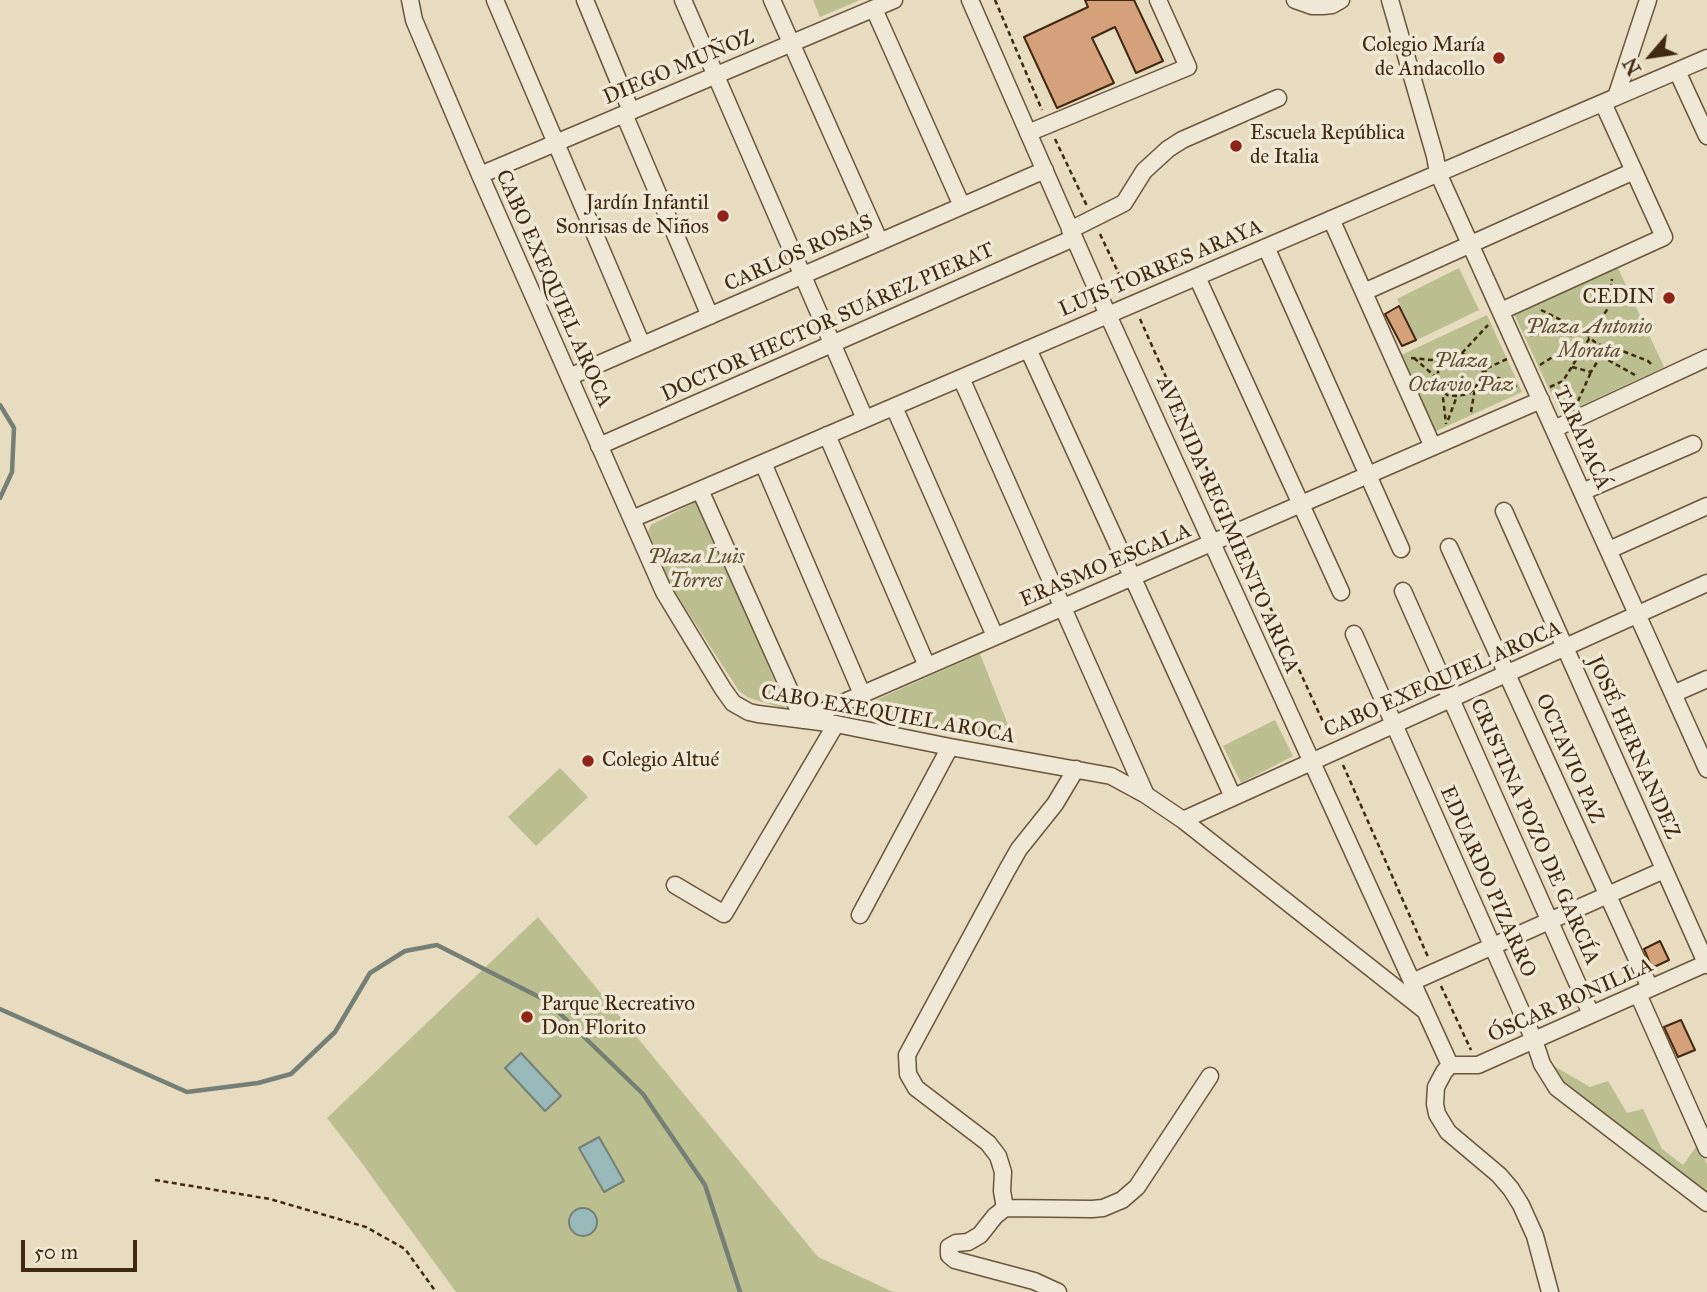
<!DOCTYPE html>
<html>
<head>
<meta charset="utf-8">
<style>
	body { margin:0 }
	#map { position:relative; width:1707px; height:1292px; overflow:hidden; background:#e7dbc0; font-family:"IM FELL Great Primer",serif }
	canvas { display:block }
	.north { position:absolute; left:1616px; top:21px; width:70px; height:70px; -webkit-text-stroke:5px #efe8d6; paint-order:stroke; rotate:241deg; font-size:19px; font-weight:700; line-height:28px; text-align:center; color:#412910 }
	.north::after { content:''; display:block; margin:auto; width:24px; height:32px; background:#412910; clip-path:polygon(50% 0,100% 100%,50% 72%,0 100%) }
	.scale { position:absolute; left:21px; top:1240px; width:116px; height:32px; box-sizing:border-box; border:4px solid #412910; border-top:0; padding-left:9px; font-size:21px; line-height:24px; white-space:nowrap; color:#412910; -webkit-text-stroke:5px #efe8d6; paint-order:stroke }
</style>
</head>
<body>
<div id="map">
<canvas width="1707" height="1292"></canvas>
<div class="north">N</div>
<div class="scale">50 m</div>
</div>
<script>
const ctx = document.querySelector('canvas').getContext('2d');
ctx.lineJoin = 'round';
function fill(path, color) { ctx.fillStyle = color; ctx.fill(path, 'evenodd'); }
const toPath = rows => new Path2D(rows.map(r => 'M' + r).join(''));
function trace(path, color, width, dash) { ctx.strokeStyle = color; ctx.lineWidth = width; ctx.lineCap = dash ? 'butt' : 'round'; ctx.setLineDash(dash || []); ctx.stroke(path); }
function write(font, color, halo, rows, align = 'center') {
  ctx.font = font + ' "IM FELL Great Primer",serif'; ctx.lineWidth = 7; ctx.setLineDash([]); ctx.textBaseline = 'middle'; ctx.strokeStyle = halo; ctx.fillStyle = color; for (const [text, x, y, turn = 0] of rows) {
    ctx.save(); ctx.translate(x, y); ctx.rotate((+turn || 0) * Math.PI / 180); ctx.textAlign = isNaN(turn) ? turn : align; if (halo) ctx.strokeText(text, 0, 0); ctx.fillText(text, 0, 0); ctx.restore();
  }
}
fill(toPath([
	[813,0,860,0,820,17],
	[1617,266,1664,367,1561,415,1514,314],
	[1459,268,1479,310,1417,340,1397,299],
	[1487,315,1522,392,1434,432,1399,356],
	[699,500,786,709,749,698,739,691,671,586,648,532,651,525],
	[980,654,1014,740,860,712,860,707],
	[1275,720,1293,756,1241,783,1223,746],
	[560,768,588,797,536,846,508,817],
	[538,917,818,1257,893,1292,456,1292,358,1158,327,1118],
	[1549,1063,1590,1087,1608,1081,1627,1113,1643,1109,1662,1149,1683,1165,1698,1144,1707,1164,1707,1196,1559,1085]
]), '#bbbe8e');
const water = toPath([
	[521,1053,561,1096,545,1111,505,1068,521,1053],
	[599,1137,624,1181,604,1192,579,1148,599,1137],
	'569 1222a14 14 0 1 1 28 0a14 14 0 1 1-28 0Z'
]);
fill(water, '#98b9b9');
trace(water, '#757f75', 2);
trace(toPath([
	[0,405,14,428,12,472,0,498],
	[0,1009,187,1092,258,1083,291,1074,335,1032,370,973,405,951,437,945,547,1001,643,1094,705,1185,740,1292]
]), '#757f75', 4.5);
const building = toPath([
	[1085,0,1134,0,1163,61,1136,73,1115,27,1092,38,1114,83,1057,108,1024,37,1088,7,1085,0],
	[1399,306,1416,340,1402,346,1385,314,1399,306],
	[1660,941,1669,960,1652,968,1644,949,1660,941],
	[1681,1020,1695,1050,1678,1057,1664,1027,1681,1020]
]);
fill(building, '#d5a17b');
trace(building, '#412910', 2);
const minor = toPath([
	[410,0,414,20,480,175,664,592,723,689,733,703,749,712,758,714,836,724,950,747,1111,776,1146,795,1183,820,1424,1010],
	[495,0,642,345],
	[585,0,631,111],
	[683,0,865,419],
	[772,0,880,242],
	[970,0,1108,315,1450,1065],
	[1295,0,1312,6,1323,6,1332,5,1341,0],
	[1390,0,1435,156,1438,173,1707,769],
	[874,9,962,206],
	[1677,71,1707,136],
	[1616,97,1648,0],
	[624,114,710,316],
	[1028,133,1188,67,1158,0],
	[480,175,894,0],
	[1331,219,1433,447],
	[1070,230,1124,203,1144,171,1168,149,1182,140,1278,98],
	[1266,247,1401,549],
	[1197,277,1341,592],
	[1364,292,1634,171],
	[1501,311,1664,237,1603,103],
	[1028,349,1233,797],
	[569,377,1045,170],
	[961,378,1146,795],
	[894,407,995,636],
	[1554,429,1707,358],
	[827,435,927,666],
	[599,446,1074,238],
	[763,463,862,694],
	[700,490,803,720,1541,400],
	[1582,492,1693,444],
	[1504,511,1707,965],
	[632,519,1707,58],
	[1449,547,1650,988],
	[1609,550,1707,506],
	[1403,591,1591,1014],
	[1354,634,1534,1040,1542,1064,1557,1088,1707,1203],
	[1673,694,1707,679],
	[1183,820,1707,583],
	[675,885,724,914,836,724],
	[860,915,950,747],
	[1412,982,1664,870],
	[1638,994,1707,1149],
	[1450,1065,1478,1065,1707,963],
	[1450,1065,1444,1072,1436,1087,1435,1104,1437,1114,1448,1132,1499,1175,1511,1189,1521,1205,1535,1236,1550,1292],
	[1005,1208,1002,1191,1003,1172,998,1156,988,1143,916,1088,908,1074,907,1055,1007,870,1019,849,1055,804,1076,769],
	[1058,1292,1034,1281,955,1260,949,1255,949,1247,956,1243,968,1242,980,1235,995,1216,1005,1208,1092,1209,1103,1208,1122,1200,1137,1187,1210,1076]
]);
trace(minor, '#6a563c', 19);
trace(toPath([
	[995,0,1042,110],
	[1055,139,1087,206],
	[1100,234,1127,291],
	[1541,310,1581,330,1597,344,1625,352,1648,361,1653,366],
	[1140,319,1229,518],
	[1530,336,1568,326],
	[1453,353,1462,353,1472,360,1483,370,1482,376,1475,388,1468,394,1457,396,1447,395,1442,389,1438,379,1438,370,1442,361,1453,353],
	[1462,353,1488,325],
	[1601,356,1635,375],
	[1411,358,1442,361],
	[1414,358,1438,379],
	[1507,359,1483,370,1518,388],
	[1540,365,1562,351,1575,328],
	[1572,367,1591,372,1607,346],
	[1550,387,1563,381,1608,308,1612,279],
	[1442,389,1446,424],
	[1578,401,1591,372],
	[1471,412,1475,388],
	[1448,420,1457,396],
	[1242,546,1330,737],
	[1343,765,1428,957],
	[1441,986,1471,1050],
	[155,1180,270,1199,366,1227,405,1249,436,1292]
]), '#412910', 2.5, [5, 3.5]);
trace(minor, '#efe8d6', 16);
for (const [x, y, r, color] of [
	[1499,58,7,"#8f2418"],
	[1236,146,7,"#8f2418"],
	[723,216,7,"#8f2418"],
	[1669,298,7,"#8f2418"],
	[588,761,7,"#8f2418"],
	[527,1017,7,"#8f2418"]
]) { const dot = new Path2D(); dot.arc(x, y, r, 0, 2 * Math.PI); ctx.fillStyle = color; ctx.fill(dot); trace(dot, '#efe8d6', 2.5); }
write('21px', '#412910', '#efe8d6', [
	["Colegio María",1485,46],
	["de Andacollo",1485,70],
	["Escuela República",1250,134,"left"],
	["de Italia",1250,158,"left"],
	["Jardín Infantil",709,204],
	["Sonrisas de Niños",709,228],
	["CEDIN",1655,298],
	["Colegio Altué",602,761,"left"],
	["Parque Recreativo",541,1005,"left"],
	["Don Florito",541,1029,"left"]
], 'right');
write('21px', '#412910', '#efe8d6', [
	["DIEGO MUÑOZ",679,68,-23],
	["CARLOS ROSAS",799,254,-24],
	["LUIS TORRES ARAYA",1161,269,-23],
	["CABO EXEQUIEL AROCA",553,289,66],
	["DOCTOR HECTOR SUÁREZ PIERAT",828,323,-24],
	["TARAPACÁ",1581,438,66],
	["AVENIDA REGIMIENTO ARICA",1227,525,66],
	["ERASMO ESCALA",1106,566,-23],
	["CABO EXEQUIEL AROCA",1443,680,-24],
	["CABO EXEQUIEL AROCA",888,715,10],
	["JOSÉ HERNANDEZ",1633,748,66],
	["OCTAVIO PAZ",1569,759,66],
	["CRISTINA POZO DE GARCÍA",1534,832,66],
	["EDUARDO PIZARRO",1487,882,66],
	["ÓSCAR BONILLA",1571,1001,-24]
]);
write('italic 21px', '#604e30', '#efe8d6', [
	["Plaza Antonio",1589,328],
	["Morata",1589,352],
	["Plaza",1461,362],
	["Octavio Paz",1461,386],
	["Plaza Luis",696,558],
	["Torres",696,582]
]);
</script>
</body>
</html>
